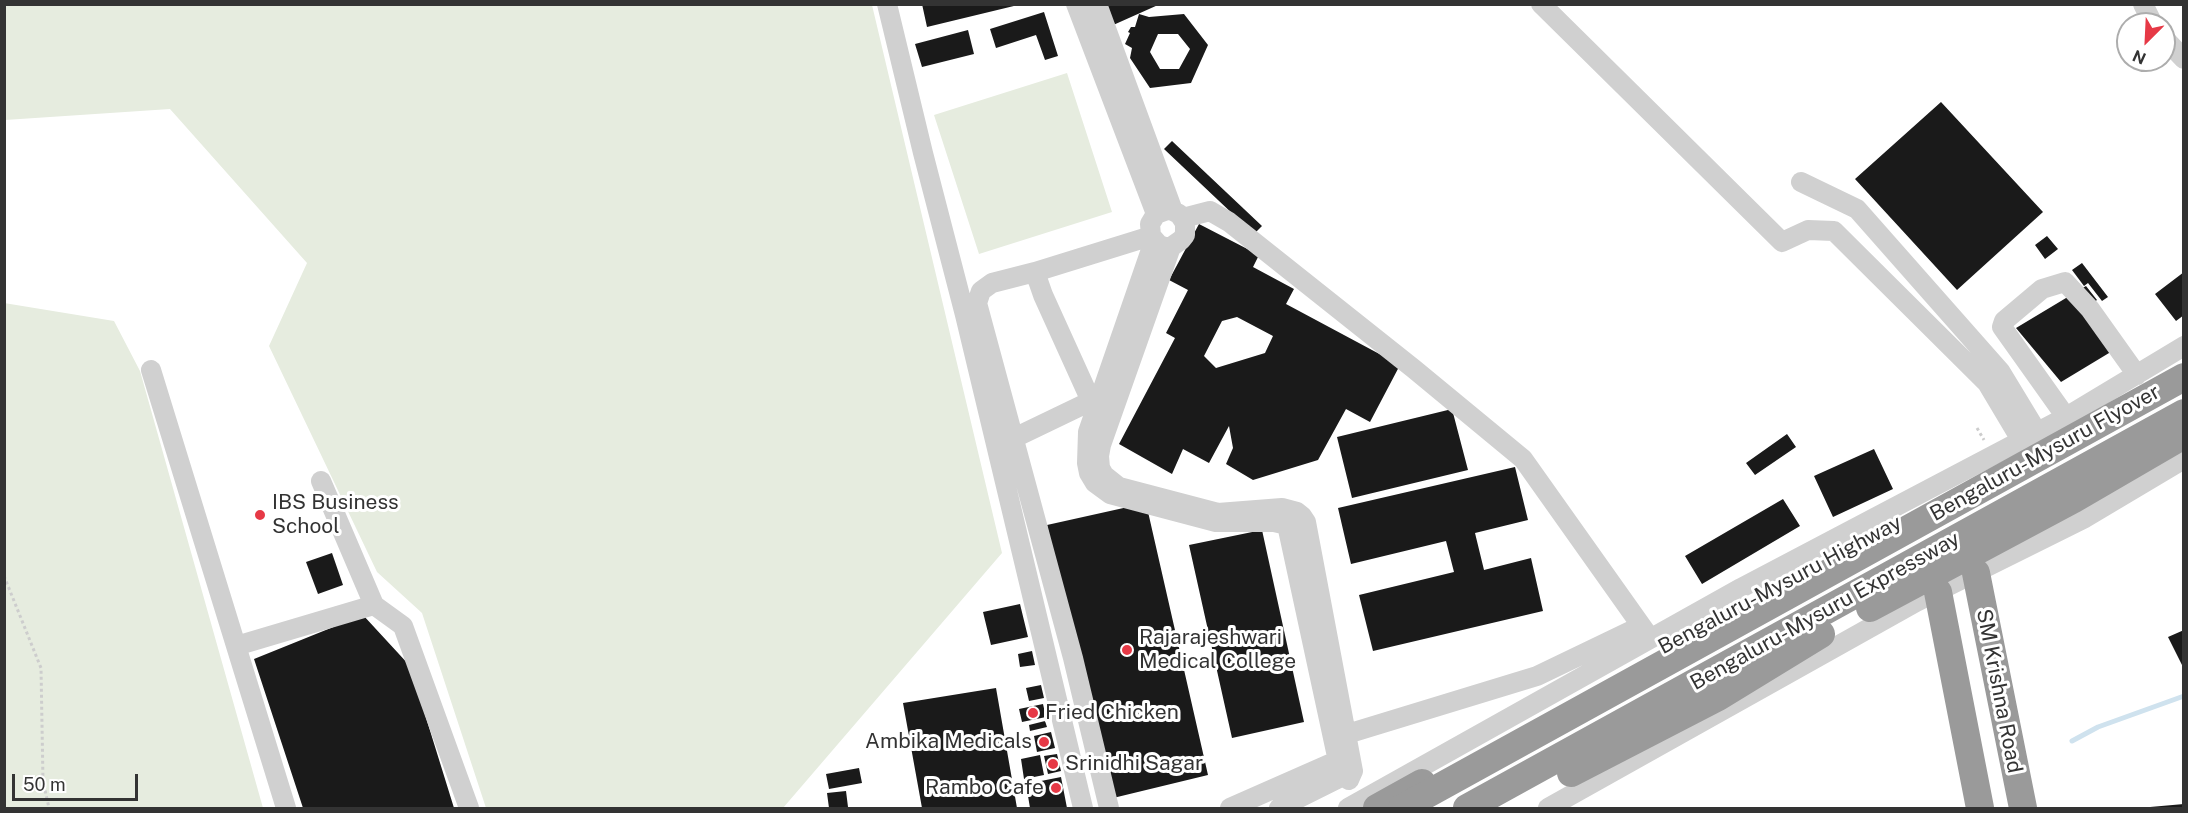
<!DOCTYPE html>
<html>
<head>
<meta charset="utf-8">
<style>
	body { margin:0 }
	#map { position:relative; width:2188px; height:813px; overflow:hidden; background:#fff; font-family:"Public Sans",sans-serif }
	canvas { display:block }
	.frame { position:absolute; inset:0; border:6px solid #333; pointer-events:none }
	.north { position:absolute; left:2116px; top:12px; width:60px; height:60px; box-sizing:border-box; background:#fff; border:2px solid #adadad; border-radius:50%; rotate:204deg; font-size:16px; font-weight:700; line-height:24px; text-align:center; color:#333 }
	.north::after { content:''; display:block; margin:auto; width:21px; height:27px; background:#e63946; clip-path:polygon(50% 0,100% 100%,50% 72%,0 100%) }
	.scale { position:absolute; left:12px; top:774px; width:126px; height:27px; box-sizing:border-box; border:3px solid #333; border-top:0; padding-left:8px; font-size:18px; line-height:21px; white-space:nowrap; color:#333; -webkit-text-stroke:4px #fff; paint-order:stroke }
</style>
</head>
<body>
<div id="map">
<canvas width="2188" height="813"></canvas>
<div class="frame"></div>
<div class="north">N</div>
<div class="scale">50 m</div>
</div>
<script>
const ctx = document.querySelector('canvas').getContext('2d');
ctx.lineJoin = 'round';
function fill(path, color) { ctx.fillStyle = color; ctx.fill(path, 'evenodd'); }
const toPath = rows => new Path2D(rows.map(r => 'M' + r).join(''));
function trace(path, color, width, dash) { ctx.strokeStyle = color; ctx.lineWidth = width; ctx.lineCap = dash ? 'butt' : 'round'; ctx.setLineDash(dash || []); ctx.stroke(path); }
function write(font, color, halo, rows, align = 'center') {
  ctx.font = font + ' "Public Sans",sans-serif'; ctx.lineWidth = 6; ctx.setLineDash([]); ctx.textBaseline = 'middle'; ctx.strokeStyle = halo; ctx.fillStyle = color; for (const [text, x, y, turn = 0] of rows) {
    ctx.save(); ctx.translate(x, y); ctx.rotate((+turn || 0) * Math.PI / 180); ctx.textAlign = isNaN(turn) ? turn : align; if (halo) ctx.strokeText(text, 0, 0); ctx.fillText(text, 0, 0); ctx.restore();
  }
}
fill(toPath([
	[5,4,872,5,1002,553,783,808,486,808,422,613,377,572,269,346,307,263,170,109,5,120],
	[1067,73,1112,212,979,254,934,115],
	[4,303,114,321,140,371,263,808,5,808]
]), '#e6ecdf');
trace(toPath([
	[2072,741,2098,727,2184,696]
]), '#cfe2ee', 5);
fill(toPath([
	[922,4,1018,4,1018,5,927,27],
	[1106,4,1158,5,1111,26],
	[1044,12,1058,56,1045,60,1036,35,996,48,990,29],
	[1139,14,1149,17,1184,14,1208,45,1191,83,1150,88,1130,58,1132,48,1125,44,1130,33,1128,32,1131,27,1135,27],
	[1158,34,1178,34,1190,49,1179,69,1160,69,1150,52],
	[968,30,974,54,922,67,915,44],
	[1941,102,2043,212,1957,290,1855,179],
	[1172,141,1262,226,1254,234,1164,149],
	[1199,224,1259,255,1253,267,1294,289,1286,304,1400,365,1370,422,1346,409,1318,460,1253,480,1226,464,1233,448,1229,426,1209,463,1183,449,1172,474,1119,444,1175,338,1166,333,1188,290,1169,280],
	[1237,317,1273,336,1265,353,1216,368,1204,356,1222,321],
	[2047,236,2058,249,2045,259,2035,245],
	[2082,263,2108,297,2102,301,2088,283,2084,286,2072,270],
	[2184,272,2184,315,2176,321,2155,294],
	[2086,286,2097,300,2083,310,2114,350,2061,382,2016,328],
	[1452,409,1468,470,1352,498,1337,437],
	[1787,434,1796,447,1755,475,1746,463],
	[1874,449,1893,489,1833,517,1814,476],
	[1515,467,1528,520,1475,533,1484,570,1531,558,1543,611,1373,651,1359,595,1454,572,1446,541,1351,564,1338,508],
	[1783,499,1800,526,1702,584,1685,556],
	[1146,503,1208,775,1109,799,1047,525],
	[1262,530,1304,722,1232,738,1189,545],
	[332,553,343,585,318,594,306,562],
	[1020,604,1028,637,991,645,983,612],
	[363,615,410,666,454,808,303,808,254,659],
	[2184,630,2184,669,2168,637],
	[1032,651,1035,665,1020,667,1018,654],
	[1041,685,1044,698,1029,701,1026,688],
	[996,688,1017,808,922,808,903,703],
	[1043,704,1046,717,1022,722,1019,709],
	[1045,721,1047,727,1030,731,1029,725],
	[1051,732,1055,748,1037,752,1034,736],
	[1057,754,1061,771,1048,774,1044,756],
	[1040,755,1044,775,1024,779,1021,759],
	[859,768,862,783,829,789,826,774],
	[1061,777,1067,808,1030,808,1026,784],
	[846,791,848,807,829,808,827,793],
	[2184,804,2184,808,2150,808,2150,807]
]), '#1a1a1a');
trace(toPath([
	[1977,428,1984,440],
	[4,576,41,668,43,781,49,808]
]), '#cdcdcd', 3, [3, 3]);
trace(toPath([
	[887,4,923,153,965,315,1083,808],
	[1076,4,1156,214],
	[1097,4,1173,211,1179,214,1185,223,1185,235,1181,240,1171,247,1165,247,1159,245,1151,236,1150,224,1156,214,1167,210,1173,211],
	[1541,4,1782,242,1808,230,1834,231,1987,383,2021,440],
	[2143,4,2153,24],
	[2164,38,2184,59],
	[1801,182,1857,209,2000,371,2037,432],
	[1183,218,1210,211,1229,222,1414,369,1523,459,1650,638],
	[1154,241,1088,432,1087,463,1089,473,1095,483,1110,494,1216,522,1274,522,1287,525,1341,775,1349,780,1353,771,1306,522,1302,516,1297,512,1282,508,1218,513,1119,487,1104,475,1100,468,1099,456,1101,445,1171,247],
	[1035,272,992,283,981,291,977,303,1073,658,1109,808],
	[151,370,286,808],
	[1100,416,1096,412,1043,295,1035,272,1151,236],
	[2066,417,2002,327,2004,321,2042,289,2065,282,2090,309,2137,375],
	[1012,439,1091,401],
	[321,481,374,605],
	[236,646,374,605,403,626,469,808],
	[1334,738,1537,676,1641,626],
	[1230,808,1348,756],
	[1279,808,1353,771],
	[1348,808,1741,588,2066,417,2184,346],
	[1548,808,1916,602,2085,518,2184,459]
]), '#d0d0d0', 20);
trace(toPath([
	[1976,573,2023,808],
	[1938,592,1980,808],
	[1870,608,2074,499,2184,435],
	[1571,773,1718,697,1821,634],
	[1377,808,1422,783],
	[1467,808,2184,413]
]), '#9a9a9a', 28);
trace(toPath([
	[1402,808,2184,377]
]), '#9a9a9a', 28);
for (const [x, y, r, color] of [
	[260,515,6,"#e63946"],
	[1127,650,6,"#e63946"],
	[1033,713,6,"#e63946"],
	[1044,742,6,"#e63946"],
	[1053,764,6,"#e63946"],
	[1056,788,6,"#e63946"]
]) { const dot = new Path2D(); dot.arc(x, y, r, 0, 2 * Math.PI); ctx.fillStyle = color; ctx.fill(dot); trace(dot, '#fff', 2); }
write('21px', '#333', '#fff', [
	["Bengaluru-Mysuru Flyover",2045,453,-29],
	["Bengaluru-Mysuru Highway",1780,585,-28],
	["Bengaluru-Mysuru Expressway",1825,611,-29],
	["SM Krishna Road",1999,691,79]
]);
write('21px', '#333', '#fff', [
	["IBS Business",272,503],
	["School",272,527],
	["Rajarajeshwari",1139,638],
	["Medical College",1139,662],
	["Fried Chicken",1045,713],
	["Ambika Medicals",1032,742,"right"],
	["Srinidhi Sagar",1065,764],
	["Rambo Cafe",1044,788,"right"]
], 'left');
</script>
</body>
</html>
